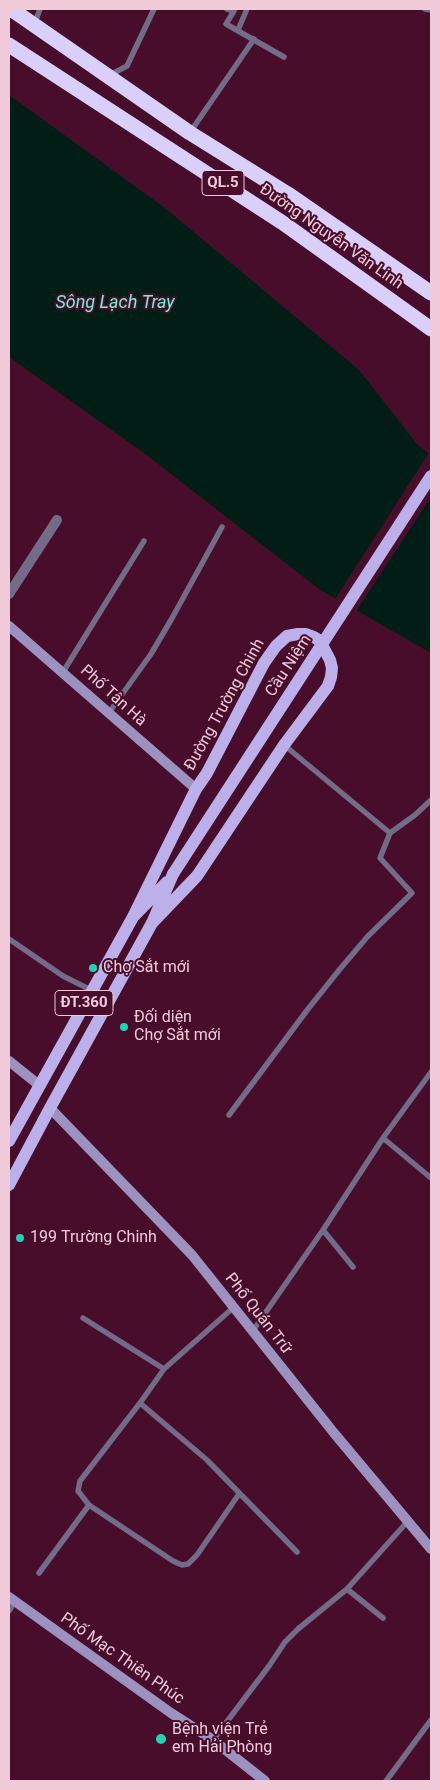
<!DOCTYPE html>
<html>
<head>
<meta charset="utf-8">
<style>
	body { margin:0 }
	#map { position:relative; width:440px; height:1790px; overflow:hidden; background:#480d2b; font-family:Roboto,sans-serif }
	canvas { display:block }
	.frame { position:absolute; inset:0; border:10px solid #f1cad9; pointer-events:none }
</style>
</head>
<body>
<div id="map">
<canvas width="440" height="1790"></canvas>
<div class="frame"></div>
</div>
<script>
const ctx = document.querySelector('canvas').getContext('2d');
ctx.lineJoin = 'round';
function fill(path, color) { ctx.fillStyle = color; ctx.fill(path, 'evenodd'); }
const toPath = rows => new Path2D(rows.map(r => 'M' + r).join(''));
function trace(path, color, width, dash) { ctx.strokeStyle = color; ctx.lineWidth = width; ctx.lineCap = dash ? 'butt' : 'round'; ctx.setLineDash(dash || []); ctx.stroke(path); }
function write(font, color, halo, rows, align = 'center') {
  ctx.font = font + ' Roboto,sans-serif'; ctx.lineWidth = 4; ctx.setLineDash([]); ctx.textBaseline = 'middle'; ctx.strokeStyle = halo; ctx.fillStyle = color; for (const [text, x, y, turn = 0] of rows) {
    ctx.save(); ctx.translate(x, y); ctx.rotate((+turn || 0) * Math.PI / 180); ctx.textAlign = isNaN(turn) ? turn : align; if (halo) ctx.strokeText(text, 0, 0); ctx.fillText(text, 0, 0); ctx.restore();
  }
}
fill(toPath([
	[9,95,165,208,359,370,417,444,431,456,431,653,319,589,148,456,9,357]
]), '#001e16');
fill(toPath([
	[430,451,431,453,431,497,355,613,334,601]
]), '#480d2b');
trace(toPath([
	[227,9,234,11,226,24,284,57],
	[425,9,431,10],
	[34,25,40,9],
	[238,30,247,9],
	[108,76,127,66,154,9],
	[191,131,254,39],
	[63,672,144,541],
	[108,714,151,654,171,620,222,527],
	[390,833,415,815,431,800],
	[9,939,63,976,91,990],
	[229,1115,308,1009,340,969,368,936,412,893,380,858,390,833,284,745],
	[383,1138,431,1178],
	[323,1230,353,1267],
	[234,1307,164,1369,140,1403,80,1481,78,1491,89,1505,173,1561,182,1565,188,1564,197,1555,239,1494],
	[83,1318,164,1369],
	[252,1332,323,1230,383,1138,431,1072],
	[140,1403,207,1460,297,1552],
	[39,1573,89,1505],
	[347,1589,383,1618],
	[9,1611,15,1601],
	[213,1740,269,1666,285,1642,298,1629,347,1589,408,1521],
	[386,1781,431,1720]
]), '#726c89', 5.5);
trace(toPath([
	[9,594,57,520]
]), '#726c89', 10);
trace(toPath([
	[9,626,196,789],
	[9,1061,39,1085],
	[50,1108,192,1255,334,1433,431,1549],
	[9,1597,171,1713,213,1740,265,1781]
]), '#9c92c0', 10);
trace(toPath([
	[133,917,196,789,207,773,264,663,276,646,287,636,298,634,306,634,314,637,320,641,330,660,332,668,331,677,328,686,284,745,197,876,152,923],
	[9,1141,133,917,167,882],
	[9,1185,50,1108,152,923,173,874]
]), '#bcb0eb', 12);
trace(toPath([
	[11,9,190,133,288,194,431,293],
	[9,45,283,223,431,329]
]), '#d8d0fb', 15);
trace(toPath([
	[173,874,431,476]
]), '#bcb0eb', 12);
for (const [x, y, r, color] of [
	[93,968,5,"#1fd5b0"],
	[124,1027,5,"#1fd5b0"],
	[20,1238,5,"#1fd5b0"],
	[161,1739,6,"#1fd5b0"]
]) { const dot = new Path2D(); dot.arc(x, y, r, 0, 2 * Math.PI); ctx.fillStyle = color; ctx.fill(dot); trace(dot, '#480d2b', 2); }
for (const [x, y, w] of [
	[223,183,42],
	[84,1003,58]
]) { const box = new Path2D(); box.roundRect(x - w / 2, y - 12.5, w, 25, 4); ctx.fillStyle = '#480d2b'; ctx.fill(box); trace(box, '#f1cad9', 1); }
write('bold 15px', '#f1cad9', null, [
	["QL.5",223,183],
	["ĐT.360",84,1003]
]);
write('16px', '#f1cad9', '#480d2b', [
	["Đường Nguyễn Văn Linh",331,237,35],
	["Cầu Niệm",289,666,-57],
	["Phố Tân Hà",113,696,42],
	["Đường Trường Chinh",225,705,-61],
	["Phố Quán Trữ",258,1314,52],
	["Phố Mạc Thiên Phúc",122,1659,35]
]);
write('16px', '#f1cad9', '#480d2b', [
	["Chợ Sắt mới",103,968],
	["Đối diện",134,1018],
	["Chợ Sắt mới",134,1036],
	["199 Trường Chinh",30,1238],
	["Bệnh viện Trẻ",172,1730],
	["em Hải Phòng",172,1748]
], 'left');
write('italic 18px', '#6df6d3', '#480d2b', [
	["Sông Lạch Tray",115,303]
]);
</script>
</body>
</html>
